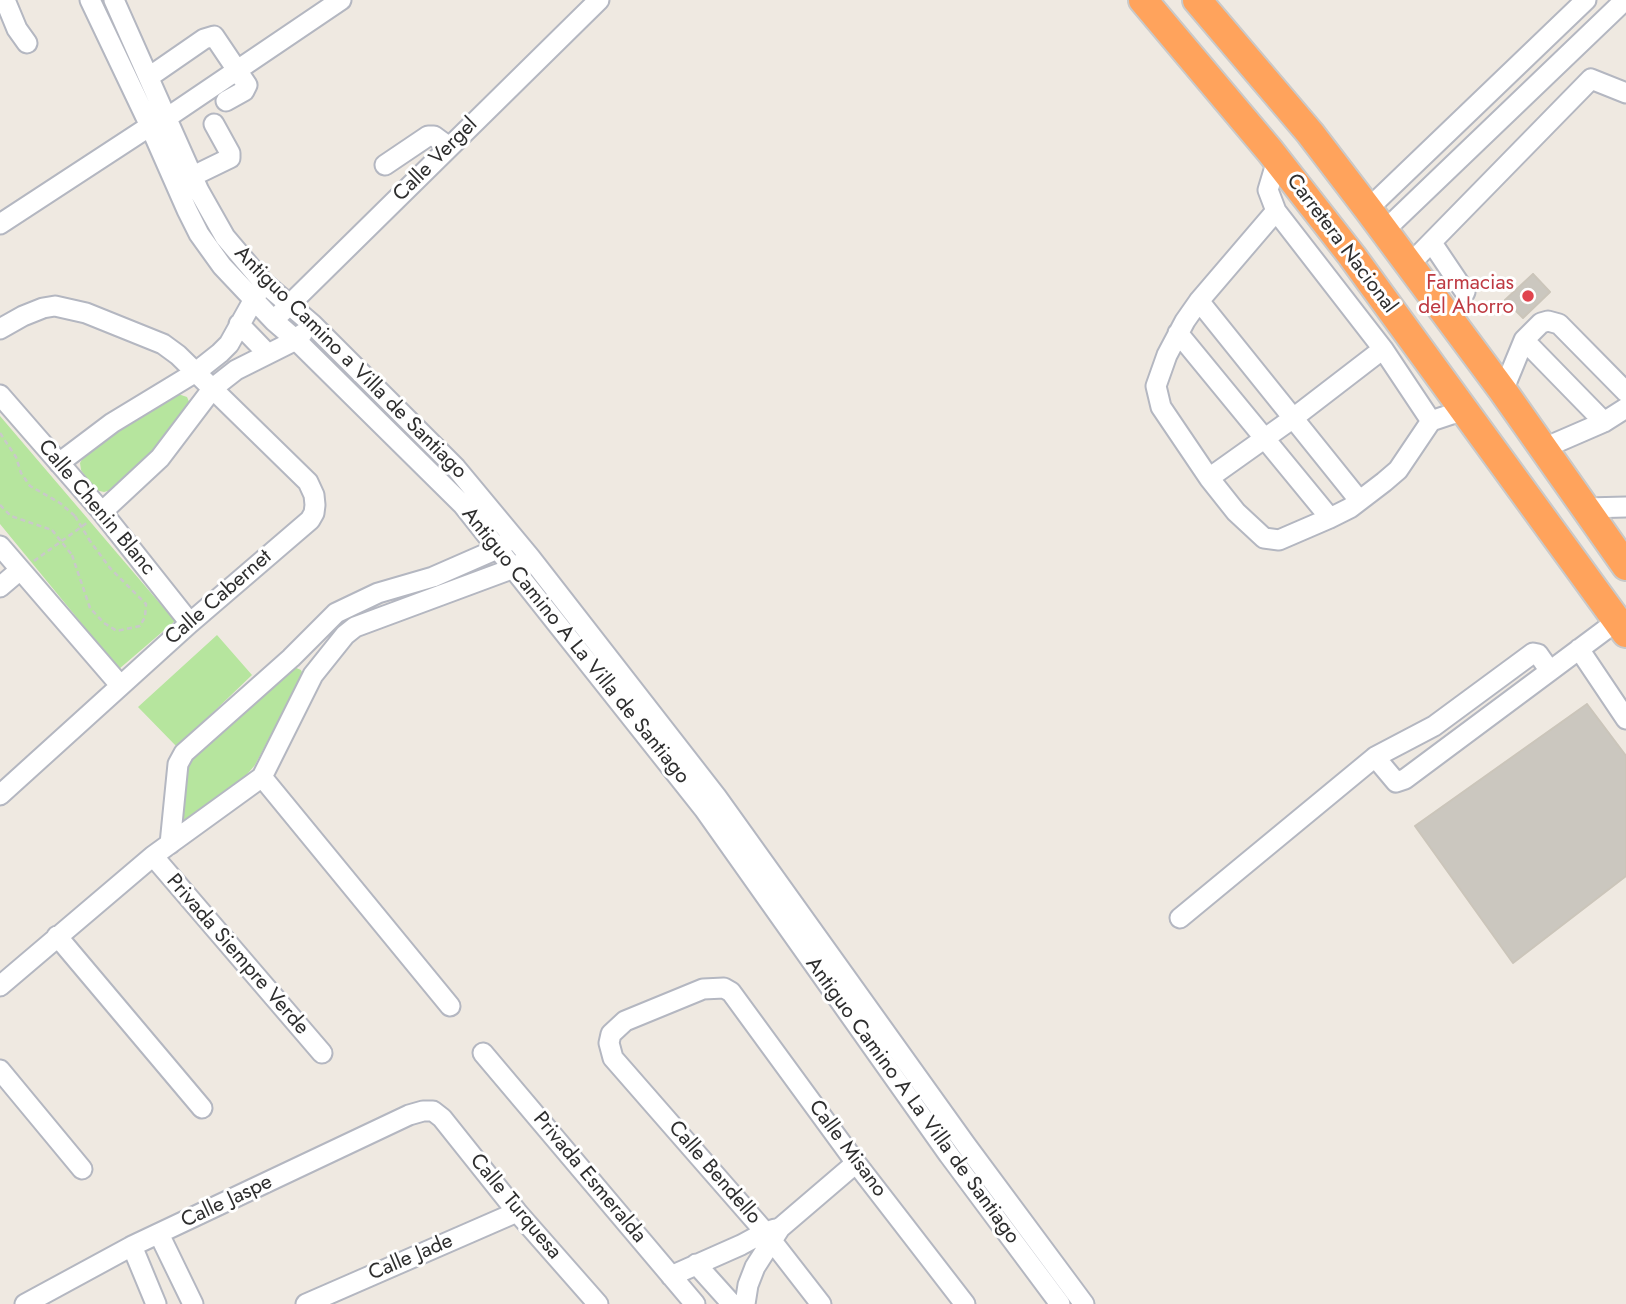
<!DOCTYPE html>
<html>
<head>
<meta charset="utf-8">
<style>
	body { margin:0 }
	canvas { display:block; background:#efe9e1 }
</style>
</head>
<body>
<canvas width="1626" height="1304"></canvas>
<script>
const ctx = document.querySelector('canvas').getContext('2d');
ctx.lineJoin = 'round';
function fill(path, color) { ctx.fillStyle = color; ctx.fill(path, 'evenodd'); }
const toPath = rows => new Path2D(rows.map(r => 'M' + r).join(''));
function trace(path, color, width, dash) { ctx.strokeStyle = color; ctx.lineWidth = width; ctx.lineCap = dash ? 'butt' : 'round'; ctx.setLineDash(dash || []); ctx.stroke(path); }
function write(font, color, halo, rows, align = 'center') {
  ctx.font = font + ' Jost,sans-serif'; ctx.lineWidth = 6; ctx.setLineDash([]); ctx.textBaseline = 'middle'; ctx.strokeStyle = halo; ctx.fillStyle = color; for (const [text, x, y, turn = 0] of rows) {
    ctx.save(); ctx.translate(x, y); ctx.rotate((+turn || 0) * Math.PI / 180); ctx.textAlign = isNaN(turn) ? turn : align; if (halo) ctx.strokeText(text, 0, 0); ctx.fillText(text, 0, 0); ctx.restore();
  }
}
fill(toPath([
	[178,394,187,397,190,404,168,440,111,490,104,492,95,490,81,470,80,463,85,454,118,428],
	[0,416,175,621,119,669,0,524],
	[217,635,252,675,177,747,138,707],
	[294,667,301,670,303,674,255,765,243,779,181,824,173,819,189,757]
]), '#b6e59e');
const building = toPath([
	[1533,274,1550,292,1523,318,1505,300,1533,274],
	[1587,704,1626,756,1626,876,1513,963,1415,826,1587,704]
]);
fill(building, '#cbc7bf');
trace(building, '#cbc5ba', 2);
const minor = toPath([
	[5,0,17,29,27,43],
	[90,0,150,126,187,210,199,234,222,266,274,321,296,340,463,505,704,809,949,1155,1060,1304],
	[114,0,199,191,225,237,263,282,312,324,456,468,530,557,716,796,966,1145,1084,1304],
	[149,77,204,39,214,36,247,85,244,91,226,101],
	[1277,160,1268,190,1276,211,1383,349,1431,421,1464,410],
	[385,165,428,136,434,136,449,147],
	[193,176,230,158,230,153,214,124],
	[1368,209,1586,0],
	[1276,211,1199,301,1185,321,1167,355,1156,386,1161,407,1209,478,1236,512,1264,538,1279,540,1330,518,1350,508,1384,482,1398,470,1431,421],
	[0,224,150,126,168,117,341,0],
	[1385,230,1625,0],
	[1432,243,1465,292],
	[1410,264,1591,79,1626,93],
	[1199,301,1359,500],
	[281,313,599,0],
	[239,324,267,353],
	[0,329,23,316,43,308,55,306,86,313,163,344,178,355,308,482,314,495,315,505,314,513,310,520,190,623,0,795],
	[1178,333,1330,518],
	[1524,340,1604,422],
	[1503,391,1524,340,1541,323,1548,321,1559,324,1626,392],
	[0,395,102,512,190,623],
	[1544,448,1604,422,1626,408],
	[59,463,112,423,196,372,220,353,229,344,258,292],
	[1209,478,1292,419,1383,349],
	[1586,508,1626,507],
	[102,512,160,458,213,388,236,370,296,340,302,334],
	[0,546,120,685],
	[0,587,20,570],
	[1579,649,1626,719],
	[1550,671,1538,654,1533,653,1434,726,1375,757,1396,782,1405,779,1550,671,1617,621],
	[262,777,450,1006],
	[170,844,178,764,184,753,291,658,336,613,378,593,433,577,497,549,507,542],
	[153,856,322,1053],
	[1180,918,1375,757],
	[57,936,202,1108],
	[0,986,153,856,262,777,313,675,345,635,355,627,514,568,523,562],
	[483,1053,695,1304],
	[0,1070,82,1169],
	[159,1234,193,1304],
	[132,1246,156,1304],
	[696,1264,732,1304],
	[671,1276,741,1245,765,1232,775,1229],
	[25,1304,132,1246,409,1115,423,1111,433,1111,442,1118,517,1212,598,1304],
	[306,1304,517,1212],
	[745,1304,748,1285,755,1267,780,1228,856,1163],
	[821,1304,765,1232,613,1058,609,1043,611,1034,625,1021,703,989,724,988,731,992,856,1163,965,1304]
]);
const highway = toPath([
	[1143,0,1270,151,1352,256,1626,633],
	[1197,0,1310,133,1368,209,1503,391,1626,566]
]);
trace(minor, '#b4b7c1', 23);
trace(highway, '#c9c9c9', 32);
trace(toPath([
	[0,433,16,457,21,473,30,486,60,503,75,516],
	[0,505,11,516,52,530],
	[72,555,90,608,104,623,117,631,140,626,145,617,146,604,110,568,90,541],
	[34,561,88,522]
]), '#c9c9c9', 2.5, [5, 3.5]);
trace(minor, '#fff', 19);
trace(highway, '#ffa35c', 28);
trace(toPath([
	[75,516,90,541],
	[52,530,72,555]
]), '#c9c9c9', 2.5, [5, 3.5]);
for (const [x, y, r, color] of [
	[1528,296,7,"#e0444e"]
]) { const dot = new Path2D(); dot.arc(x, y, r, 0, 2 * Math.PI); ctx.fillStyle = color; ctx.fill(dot); trace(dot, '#fff', 2.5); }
write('21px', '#2e2e2e', '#fff', [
	["Calle Vergel",436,160,-45],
	["Carretera Nacional",1341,244,53],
	["Antiguo Camino a Villa de Santiago",350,363,45],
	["Calle Chenin Blanc",96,508,50],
	["Calle Cabernet",219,598,-41],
	["Antiguo Camino A La Villa de Santiago",575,646,51],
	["Privada Siempre Verde",237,955,49],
	["Antiguo Camino A La Villa de Santiago",912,1101,54],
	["Calle Misano",847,1149,53],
	["Calle Bendello",714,1173,49],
	["Privada Esmeralda",589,1178,50],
	["Calle Jaspe",227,1202,-25],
	["Calle Turquesa",515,1207,50],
	["Calle Jade",411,1258,-23]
]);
write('21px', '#be3a42', '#fff', [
	["Farmacias",1514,284],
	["del Ahorro",1514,308]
], 'right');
</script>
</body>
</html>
